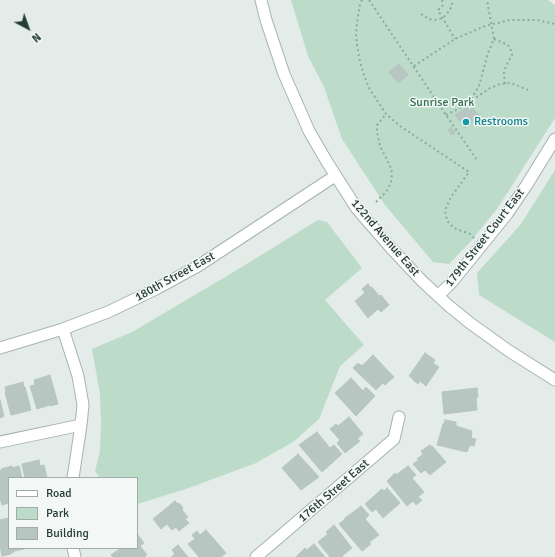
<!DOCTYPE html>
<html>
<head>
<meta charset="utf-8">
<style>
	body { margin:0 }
	#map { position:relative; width:555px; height:557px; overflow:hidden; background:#e3ece9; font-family:Signika,sans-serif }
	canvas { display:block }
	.legend { position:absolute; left:8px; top:477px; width:130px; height:72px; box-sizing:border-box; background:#f3f8f6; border:1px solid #a0acaa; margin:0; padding:5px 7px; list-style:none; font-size:12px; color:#243b38 }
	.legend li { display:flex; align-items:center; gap:8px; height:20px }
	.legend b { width:20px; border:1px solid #a0acaa }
	.north { position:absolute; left:8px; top:8px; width:40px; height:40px; -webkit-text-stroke:3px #f3f8f6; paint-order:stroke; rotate:139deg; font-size:11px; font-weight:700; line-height:16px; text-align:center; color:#243b38 }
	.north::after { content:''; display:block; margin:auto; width:14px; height:18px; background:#243b38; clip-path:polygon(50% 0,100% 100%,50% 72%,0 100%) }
</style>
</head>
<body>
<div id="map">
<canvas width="555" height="557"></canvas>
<ul class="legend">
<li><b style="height:5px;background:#fff"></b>Road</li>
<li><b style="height:11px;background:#bddbc9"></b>Park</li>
<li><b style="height:11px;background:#b8c6c2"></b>Building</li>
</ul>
<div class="north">N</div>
</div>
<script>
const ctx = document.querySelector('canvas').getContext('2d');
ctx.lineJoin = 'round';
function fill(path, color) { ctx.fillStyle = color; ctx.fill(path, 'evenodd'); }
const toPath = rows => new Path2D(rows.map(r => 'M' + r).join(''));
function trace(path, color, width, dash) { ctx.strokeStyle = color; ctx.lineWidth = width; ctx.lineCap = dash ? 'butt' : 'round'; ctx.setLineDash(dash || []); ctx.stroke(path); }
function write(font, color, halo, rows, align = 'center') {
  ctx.font = font + ' Signika,sans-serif'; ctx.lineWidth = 3; ctx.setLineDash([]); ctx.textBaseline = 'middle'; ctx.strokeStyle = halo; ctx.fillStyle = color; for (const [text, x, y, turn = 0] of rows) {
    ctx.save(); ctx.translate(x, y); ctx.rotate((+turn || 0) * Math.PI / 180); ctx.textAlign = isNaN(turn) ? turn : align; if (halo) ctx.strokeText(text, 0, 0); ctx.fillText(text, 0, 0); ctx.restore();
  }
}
fill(toPath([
	[291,0,548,0,555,5,555,118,497,209,471,241,449,264,433,262,385,205,342,139,324,87,308,56],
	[555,170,555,342,479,295,477,273,521,224],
	[318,220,327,222,362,268,325,300,364,345,340,366,319,419,293,442,256,463,186,489,137,504,137,478,100,478,95,471,100,451,101,424,100,394,92,349,132,332,232,273]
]), '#bddbc9');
const building = toPath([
	[399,64,408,75,398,83,389,72,399,64],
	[467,107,469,111,473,108,480,117,465,128,455,115,467,107],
	[451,127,455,133,452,135,448,130,451,127],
	[368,284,371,288,372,287,379,296,381,295,389,305,381,312,378,309,368,318,355,301,365,293,362,289,368,284],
	[425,353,435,360,433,363,439,367,426,386,420,381,418,384,413,380,413,379,409,376,425,353],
	[373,355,394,377,385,385,383,383,376,390,353,368,358,363,362,366,373,355],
	[50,375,58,404,50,406,50,405,37,409,30,386,35,385,34,380,50,375],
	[351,378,363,391,366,387,375,396,356,416,335,393,351,378],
	[23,382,24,387,25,387,31,410,11,415,5,392,6,392,5,387,23,382],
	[477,388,478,397,476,398,477,410,444,414,442,392,477,388],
	[0,400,4,416,0,418,0,400],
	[349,417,363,434,357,439,360,441,345,453,337,443,340,440,330,429,336,424,338,426,349,417],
	[445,420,456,422,456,426,472,431,471,438,476,439,474,446,470,445,467,452,437,445,443,424,444,424,445,420],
	[317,432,330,448,334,445,342,454,322,472,299,445,317,432],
	[430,445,431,447,432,446,446,462,430,475,425,470,421,473,413,464,419,460,417,459,423,454,421,451,430,445],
	[298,454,319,477,301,490,282,468,298,454],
	[39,460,40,466,44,465,47,478,25,478,22,464,39,460],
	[12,466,12,468,19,466,22,478,9,478,9,503,2,505,0,498,0,471,2,470,1,469,12,466],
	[408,466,416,475,412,478,424,492,418,497,422,500,416,505,413,501,407,506,387,481,395,473,396,475,408,466],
	[387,488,400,503,383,518,376,509,372,512,365,504,382,489,384,491,387,488],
	[175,501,178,504,179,503,183,508,182,510,188,517,185,519,189,523,179,531,176,527,172,530,167,524,161,529,153,519,175,501],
	[361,506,369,515,365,519,379,535,369,542,371,544,362,551,339,524,345,519,345,518,349,515,356,510,361,506],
	[9,518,9,548,24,549,14,551,14,552,11,553,11,554,2,556,0,545,0,520,9,518],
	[334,525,352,548,342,556,343,557,330,557,318,542,328,534,326,532,334,525],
	[206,530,226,553,221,557,199,557,188,544,195,539,192,535,197,531,200,535,206,530],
	[138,535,144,543,140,546,147,555,144,557,113,557,111,555,121,548,137,548,137,536,138,535],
	[314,544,325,557,296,557,305,548,307,550,314,544],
	[178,545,188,557,171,557,175,554,172,550,178,545]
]);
fill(building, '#b8c6c2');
trace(building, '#b6c5c0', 1);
const minor = toPath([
	[261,0,266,20,284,74,309,131,327,162,357,209,391,248,422,281,449,306,470,323,509,351,555,380],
	[438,296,452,282,507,214,526,186,555,139],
	[63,329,78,376,83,405,81,425,73,478],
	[0,348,63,329,89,319,108,312,156,289,198,266,335,176],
	[0,442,81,425],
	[73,548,75,557],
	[256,557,394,439,399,417]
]);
trace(minor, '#a6b3b0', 13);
trace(toPath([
	[362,0,360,4,357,22,356,35,357,45,360,62,364,75,369,88,386,114,400,126,469,172,451,197,445,210,447,221,454,228,470,234,474,238],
	[369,0,446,115,477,160],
	[442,0,443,4,442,7,438,10,455,39],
	[421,14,429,19,435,20,440,19,445,16,449,11,452,6,452,0],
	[494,39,508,45,512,52,512,55,506,66,504,73,505,84],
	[414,66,455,39,485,26,510,20,537,20,555,24],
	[468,103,490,88,500,84,511,83,531,91],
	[446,115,464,106,473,96,479,86,488,53,494,39,487,0],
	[376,202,384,194,388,189,391,182,392,174,391,168,380,146,377,132,377,125,386,114]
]), '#86ada5', 2, [2, 3]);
trace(minor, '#fff', 11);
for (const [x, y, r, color] of [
	[466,122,4,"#0f9aa8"]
]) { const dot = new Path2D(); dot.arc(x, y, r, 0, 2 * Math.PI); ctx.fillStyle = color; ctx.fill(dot); trace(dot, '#f3f8f6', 1.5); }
write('12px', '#316f51', '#f3f8f6', [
	["Sunrise Park",442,103]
]);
write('12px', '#0d838f', '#f3f8f6', [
	["Restrooms",474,122]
], 'left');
write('12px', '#243b38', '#f3f8f6', [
	["122nd Avenue East",385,238,49],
	["179th Street Court East",485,238,-52],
	["180th Street East",175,277,-29],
	["176th Street East",334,491,-41]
]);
</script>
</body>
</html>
